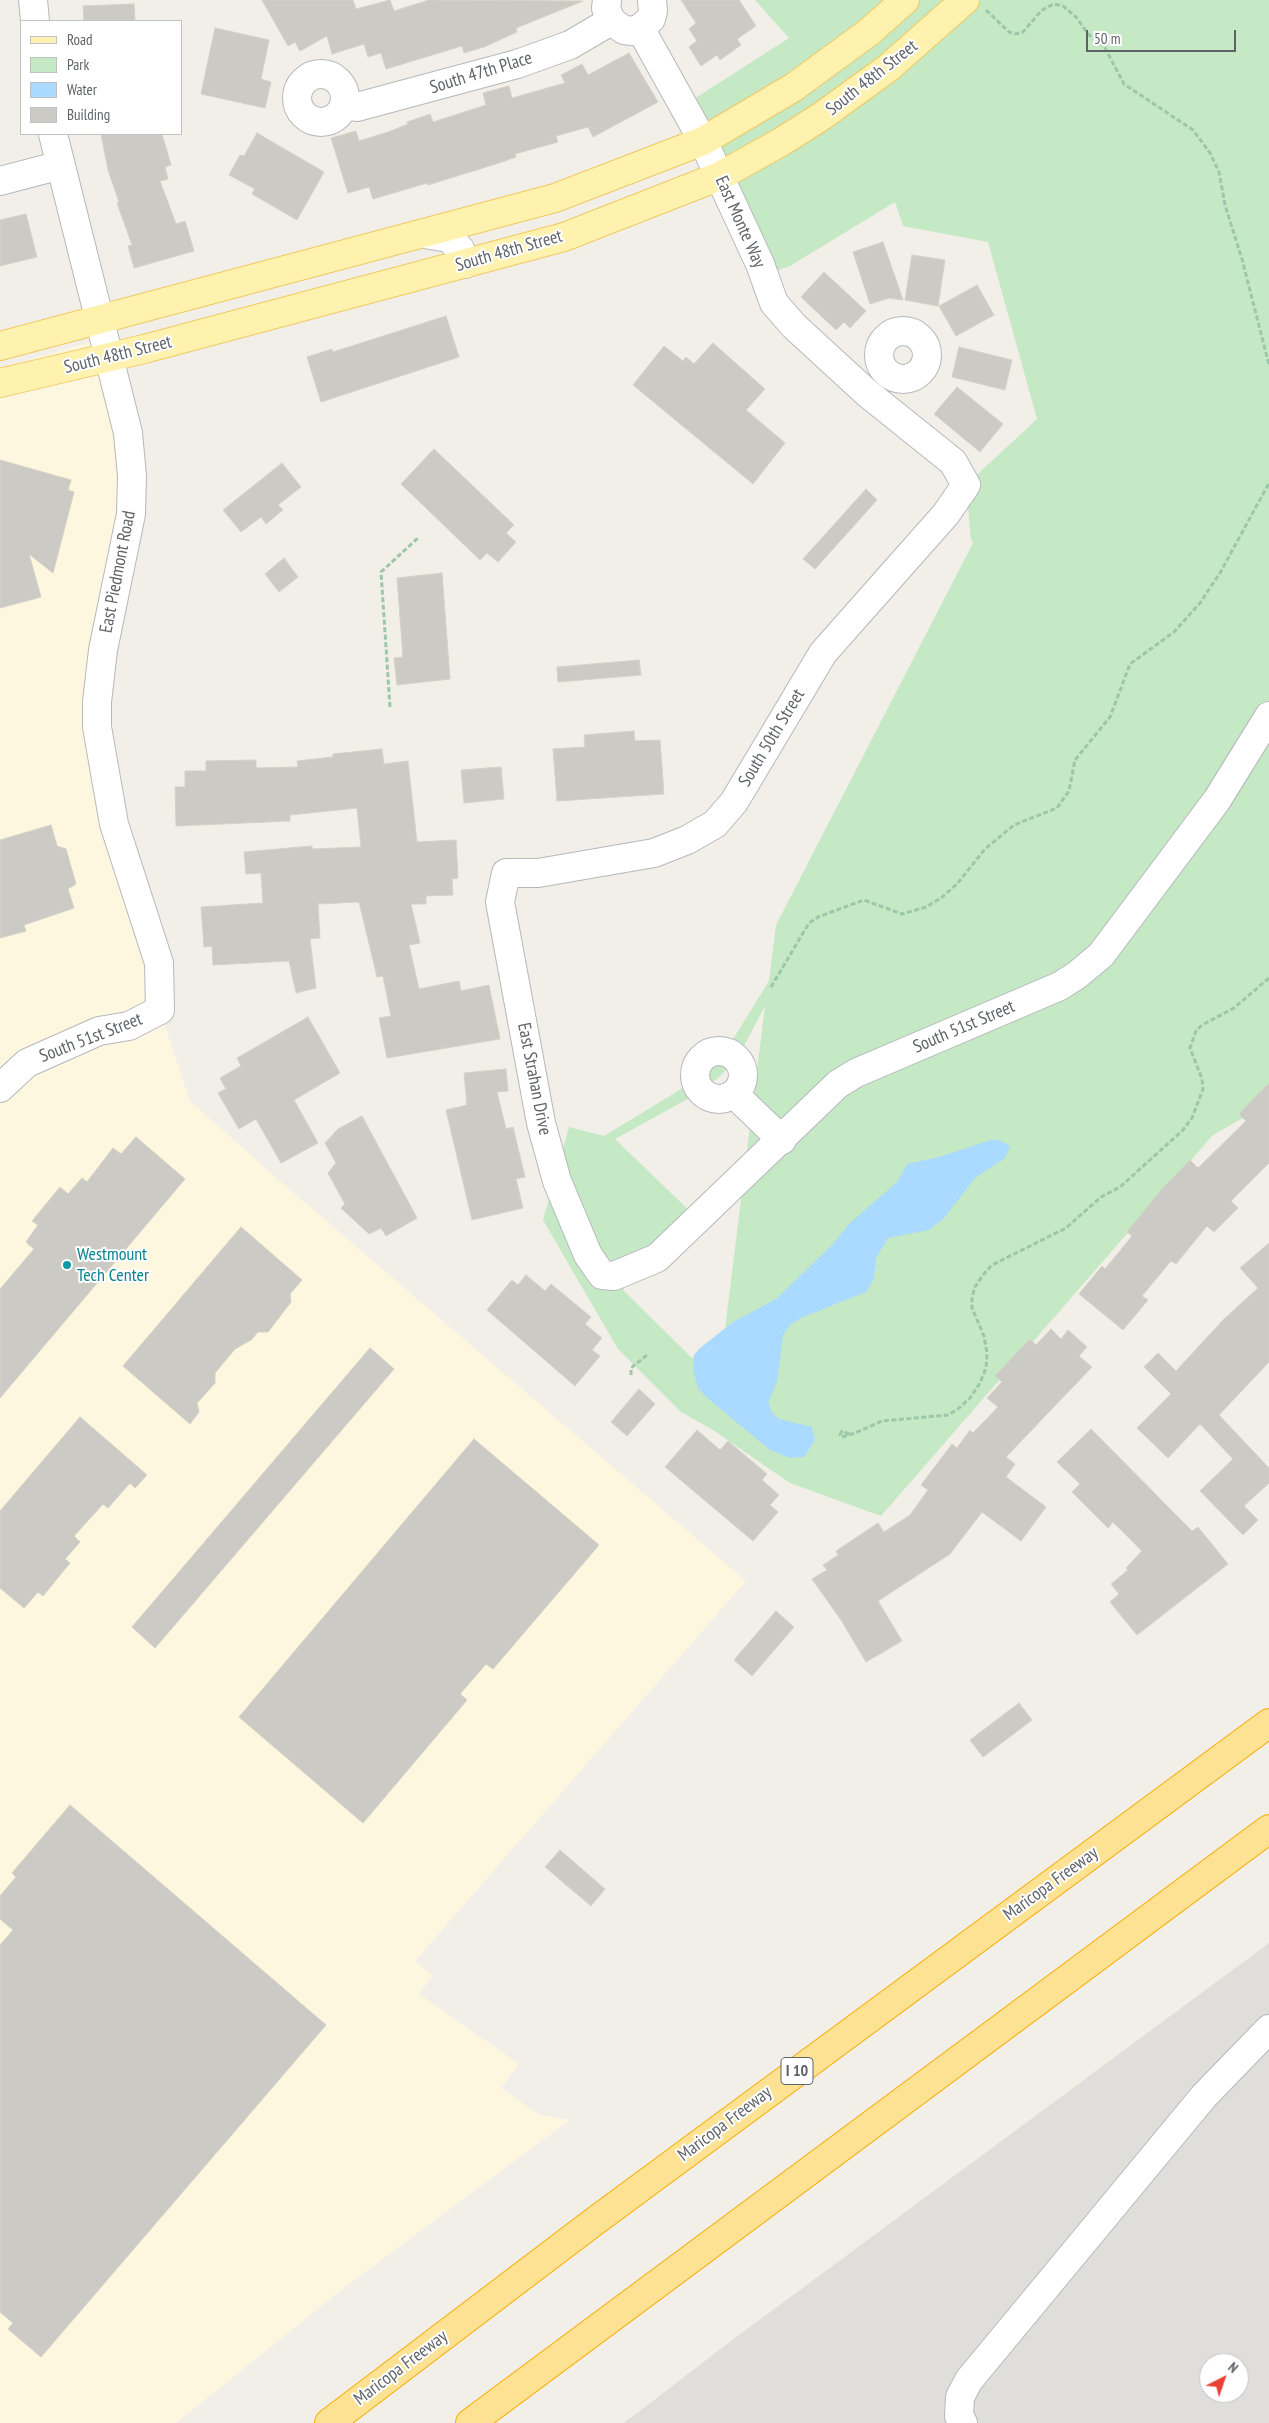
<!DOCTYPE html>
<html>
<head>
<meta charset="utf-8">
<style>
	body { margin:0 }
	#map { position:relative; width:1269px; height:2423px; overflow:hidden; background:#f1efe8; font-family:"PT Sans Narrow",sans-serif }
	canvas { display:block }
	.legend { position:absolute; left:20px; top:20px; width:162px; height:115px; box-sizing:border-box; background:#fff; border:1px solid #bfc1c3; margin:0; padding:6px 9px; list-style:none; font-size:15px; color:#5f6368 }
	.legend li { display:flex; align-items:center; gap:10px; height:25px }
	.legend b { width:25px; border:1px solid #bfc1c3 }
	.north { position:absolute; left:1199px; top:2353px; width:50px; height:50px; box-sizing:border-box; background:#fff; border:1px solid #bfc1c3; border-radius:50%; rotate:41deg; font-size:14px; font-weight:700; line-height:20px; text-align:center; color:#5f6368 }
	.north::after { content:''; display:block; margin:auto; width:18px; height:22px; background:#ea4335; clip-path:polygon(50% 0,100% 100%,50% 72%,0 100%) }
	.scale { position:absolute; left:1086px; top:30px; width:150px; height:22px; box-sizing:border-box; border:2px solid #5f6368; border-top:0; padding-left:6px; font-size:15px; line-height:18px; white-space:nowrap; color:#5f6368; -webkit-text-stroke:4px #fff; paint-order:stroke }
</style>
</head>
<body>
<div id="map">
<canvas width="1269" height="2423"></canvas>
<ul class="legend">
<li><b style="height:6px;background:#fff2af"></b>Road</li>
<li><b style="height:14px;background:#c5e8c5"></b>Park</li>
<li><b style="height:14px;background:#aadaff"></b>Water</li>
<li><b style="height:14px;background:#cccac5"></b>Building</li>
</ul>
<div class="north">N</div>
<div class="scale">50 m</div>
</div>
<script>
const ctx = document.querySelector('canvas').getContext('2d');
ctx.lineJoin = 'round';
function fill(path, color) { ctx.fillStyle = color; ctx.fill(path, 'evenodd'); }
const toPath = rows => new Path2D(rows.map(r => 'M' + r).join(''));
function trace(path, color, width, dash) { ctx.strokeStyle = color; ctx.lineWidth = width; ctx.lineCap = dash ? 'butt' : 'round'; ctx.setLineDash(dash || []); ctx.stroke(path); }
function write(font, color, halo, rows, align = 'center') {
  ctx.font = font + ' "PT Sans Narrow",sans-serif'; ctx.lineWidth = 4; ctx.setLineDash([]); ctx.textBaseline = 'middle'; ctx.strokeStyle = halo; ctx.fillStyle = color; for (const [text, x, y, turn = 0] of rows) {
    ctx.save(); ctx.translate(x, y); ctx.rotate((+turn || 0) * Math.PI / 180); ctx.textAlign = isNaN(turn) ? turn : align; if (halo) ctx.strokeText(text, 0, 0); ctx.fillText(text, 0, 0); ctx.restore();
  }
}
fill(toPath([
	[105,338,128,433,97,702,160,1011,190,1101,281,1182,746,1581,415,1961,433,1976,419,1994,519,2064,501,2088,539,2115,570,2120,345,2287,176,2423,0,2423,0,368]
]), '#fef7e0');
fill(toPath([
	[1269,1943,1269,2423,624,2423,731,2341],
	[1209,2363,1239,2363,1239,2393,1209,2393]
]), '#e0deda');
fill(toPath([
	[755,0,1269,0,1269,1103,1213,1135,881,1516,790,1483,713,1430,681,1412,618,1349,543,1220,569,1127,604,1136,696,1080,725,1052,769,981,776,925,973,543,971,540,966,485,1037,419,988,242,903,226,895,202,790,266,764,275,683,106,789,38],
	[765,1006,725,1329,692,1358,624,1291,620,1274,699,1220,615,1139,702,1091,720,1076,737,1059]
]), '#c5e8c5');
fill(toPath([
	[991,1140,999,1140,1010,1146,1005,1158,975,1178,944,1218,929,1230,888,1238,876,1258,874,1279,866,1292,803,1317,791,1324,783,1335,777,1382,768,1402,772,1413,779,1419,812,1427,815,1440,804,1457,790,1458,770,1450,706,1397,698,1388,693,1370,694,1355,699,1349,733,1322,776,1299,831,1246,849,1224,897,1182,907,1164,939,1157]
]), '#aadaff');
const building = toPath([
	[262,0,353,0,356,9,390,0,394,11,429,0,583,1,516,28,517,32,484,47,464,53,462,46,386,69,381,53,368,57,364,44,332,54,327,36,300,51,295,42,288,46,262,0],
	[681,0,739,0,756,26,737,39,741,45,720,60,717,55,701,66,689,47,697,41,689,29,696,23,681,0],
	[134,4,135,21,84,21,83,6,134,4],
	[215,28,269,40,261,79,271,82,265,108,201,94,215,28],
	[629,53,658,102,593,137,588,127,556,136,558,142,515,154,516,157,496,164,428,185,427,183,373,199,369,187,348,193,331,138,356,131,359,141,388,132,408,124,407,122,430,114,433,122,486,105,483,93,509,86,512,98,565,83,561,75,582,64,588,75,629,53],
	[257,133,324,172,297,220,252,194,255,189,229,175,240,155,244,156,257,133],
	[101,134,162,134,171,165,165,167,168,179,160,181,176,224,185,221,194,251,134,268,128,246,132,245,117,203,119,202,108,170,101,134],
	[26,214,37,257,0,266,0,220,26,214],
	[883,242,903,300,889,298,870,304,853,252,883,242],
	[912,255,945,260,938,306,905,300,912,255],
	[824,272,866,311,850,328,844,322,836,330,801,297,824,272],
	[977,285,994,315,956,336,939,306,977,285],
	[446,316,459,357,321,402,307,357,332,349,333,352,446,316],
	[713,343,765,389,746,410,785,443,753,484,633,385,664,346,683,361,686,357,694,364,713,343],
	[959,347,1012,360,1005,390,952,377,959,347],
	[957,387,1003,424,980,452,934,414,957,387],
	[434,449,514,525,506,533,516,542,498,562,487,553,480,560,401,484,434,449],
	[0,460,71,480,68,490,74,492,53,573,29,554,41,597,0,608,0,460],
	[282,463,301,487,278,505,283,510,266,524,261,517,241,532,223,510,282,463],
	[866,489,877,500,815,569,803,559,866,489],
	[284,558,298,577,279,592,265,574,284,558],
	[442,573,450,679,397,685,394,658,403,657,397,578,442,573],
	[639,660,641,675,558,682,557,667,639,660],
	[634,731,635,741,660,740,664,794,557,801,553,749,585,747,584,735,634,731],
	[382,749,384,764,408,761,417,842,456,840,458,878,452,879,453,895,426,896,426,904,411,904,420,943,409,945,419,989,459,981,461,991,489,985,500,1039,387,1058,379,1018,391,1016,383,976,377,977,359,902,318,904,320,938,310,939,316,988,296,993,289,961,213,965,212,946,204,947,201,907,263,903,261,873,246,874,244,852,312,846,312,849,361,847,357,808,290,815,290,821,176,826,175,787,185,787,185,771,206,771,206,761,256,760,256,768,298,767,297,761,333,757,333,754,382,749],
	[501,767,504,799,464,803,461,770,501,767],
	[51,825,57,846,66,849,76,884,68,889,74,908,24,925,26,931,0,938,0,840,51,825],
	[308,1017,340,1073,294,1100,318,1143,281,1163,256,1119,239,1129,218,1093,226,1089,220,1078,241,1066,237,1058,308,1017],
	[506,1069,508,1091,497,1092,506,1129,513,1127,525,1177,516,1179,523,1208,472,1220,446,1110,467,1105,464,1073,506,1069],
	[1269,1083,1269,1163,1231,1201,1238,1208,1214,1232,1207,1226,1176,1264,1171,1261,1142,1296,1148,1300,1123,1330,1079,1294,1102,1266,1105,1269,1132,1236,1127,1232,1161,1190,1190,1160,1198,1168,1246,1121,1239,1114,1269,1083],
	[362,1116,417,1218,386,1236,381,1228,369,1234,341,1208,345,1204,328,1173,336,1163,325,1143,338,1129,362,1116],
	[136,1137,185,1179,0,1398,0,1289,34,1249,26,1242,38,1225,32,1221,60,1187,68,1194,82,1178,87,1182,113,1148,121,1154,136,1137],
	[241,1227,302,1280,290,1294,291,1302,268,1332,258,1332,251,1340,235,1349,215,1373,215,1383,197,1403,199,1412,190,1424,123,1366,241,1227],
	[1269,1243,1269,1362,1219,1415,1269,1468,1269,1483,1244,1506,1258,1520,1243,1535,1200,1491,1233,1459,1200,1424,1168,1458,1137,1428,1171,1394,1144,1367,1158,1353,1176,1371,1224,1319,1258,1288,1240,1268,1269,1243],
	[526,1275,545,1291,551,1284,591,1317,585,1324,602,1338,592,1350,600,1356,575,1386,487,1310,512,1280,518,1285,526,1275],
	[1051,1329,1061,1339,1068,1330,1087,1347,1079,1356,1092,1367,1006,1457,1015,1464,1006,1477,1046,1507,1021,1541,982,1512,950,1554,878,1601,902,1641,866,1662,841,1620,812,1579,827,1570,823,1565,838,1555,836,1551,878,1523,884,1532,910,1515,928,1490,921,1485,952,1444,957,1448,970,1430,973,1433,998,1407,987,1398,1002,1382,995,1376,1030,1339,1036,1345,1051,1329],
	[370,1348,394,1369,155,1648,132,1627,370,1348],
	[639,1389,655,1404,627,1436,611,1422,639,1389],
	[80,1417,147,1475,135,1488,130,1483,108,1508,103,1504,74,1536,80,1542,65,1559,70,1563,43,1596,38,1592,24,1608,0,1588,0,1511,80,1417],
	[1091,1429,1192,1531,1198,1527,1228,1564,1137,1635,1110,1602,1119,1594,1111,1584,1128,1570,1126,1568,1142,1551,1113,1522,1108,1528,1072,1492,1080,1484,1057,1462,1091,1429],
	[697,1430,720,1450,728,1441,767,1474,762,1480,779,1495,770,1505,778,1512,753,1541,665,1467,697,1430],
	[474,1439,599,1545,493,1669,486,1664,460,1694,467,1700,363,1823,239,1717,474,1439],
	[776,1611,794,1627,752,1676,734,1660,776,1611],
	[1019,1703,1032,1720,983,1757,970,1740,1019,1703],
	[70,1805,326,2025,41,2357,8,2329,13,2323,0,2312,0,1945,13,1930,0,1919,0,1896,16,1877,12,1873,70,1805],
	[560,1850,605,1889,591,1906,545,1867,560,1850]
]);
fill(building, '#cccac5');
trace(building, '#d6d1c6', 1);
const minor = toPath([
	[33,0,35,21],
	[607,0,606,8,611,21,624,30,632,31,640,28,651,19,653,11,652,0],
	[640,28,703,141,760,264,774,303,794,326,867,393,953,462,966,485,946,514,823,653,734,802,715,824,687,840,654,853,538,873,506,873,500,902,541,1123,557,1181,588,1255,602,1275,614,1276,657,1258,838,1084,856,1073,1060,986,1077,975,1101,955,1217,800,1269,716],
	'297 98a24 24 0 1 1 48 0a24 24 0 1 1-48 0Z',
	[344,105,357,107,517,64,570,45,611,21],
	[0,181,61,165],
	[424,234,449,238,460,249,465,264],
	'879 355a24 24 0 1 1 48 0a24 24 0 1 1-48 0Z',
	'695 1075a24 24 0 1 1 48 0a24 24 0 1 1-48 0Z',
	[0,1088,27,1063,99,1031,129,1026,160,1010,159,963,114,824,97,727,97,702,103,650,131,514,132,476,128,433,53,134],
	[734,1094,782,1140],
	[963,2423,959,2416,960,2397,969,2380,1204,2096,1269,2029]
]);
const major = toPath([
	[0,346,555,198,703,141,794,87,869,32,905,0],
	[0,383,144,349,564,237,720,176,781,142,822,116,888,68,965,0]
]);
const highway = toPath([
	[329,2423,591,2224,1269,1723],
	[470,2423,1269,1829]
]);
trace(minor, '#b5b8bc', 30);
trace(major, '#f2c960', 30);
trace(highway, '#f9ab00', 30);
trace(toPath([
	[986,10,1009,32,1015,34,1023,32,1041,11,1047,7,1054,4,1063,6,1076,17,1088,34,1104,46,1124,84,1193,130,1210,153,1219,172,1225,205,1242,259,1269,365],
	[390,707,381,572,419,537],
	[771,987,809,923,818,917,864,900,902,914,926,907,941,898,957,884,985,849,1014,825,1057,808,1069,791,1075,760,1110,717,1130,664,1174,632,1200,603,1220,573,1269,483],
	[631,1375,631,1368,647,1355],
	[849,1434,842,1431,840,1435,842,1437,855,1433,882,1421,948,1415,958,1409,970,1398,980,1383,986,1368,987,1353,984,1336,972,1308,972,1297,975,1287,983,1275,992,1265,1066,1228,1101,1197,1120,1187,1182,1131,1192,1118,1203,1089,1202,1079,1190,1048,1196,1031,1202,1025,1234,1008,1269,978]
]), '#9cc7a9', 3, [5, 2.5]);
trace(minor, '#fff', 28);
trace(major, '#fff2af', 28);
trace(highway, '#fde293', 28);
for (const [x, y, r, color] of [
	[67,1265,5,"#0f9aa8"]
]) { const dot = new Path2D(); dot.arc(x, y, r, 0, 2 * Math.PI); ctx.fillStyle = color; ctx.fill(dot); trace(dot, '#fff', 2); }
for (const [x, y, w] of [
	[797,2071,32]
]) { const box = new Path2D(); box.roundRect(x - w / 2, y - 13.5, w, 27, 4); ctx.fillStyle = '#fff'; ctx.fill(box); trace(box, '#5f6368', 1); }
write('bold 16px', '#5f6368', null, [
	["I 10",797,2071]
]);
write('18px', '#5f6368', '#fff', [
	["South 47th Place",481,73,-17],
	["South 48th Street",872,78,-38],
	["East Monte Way",740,222,66],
	["South 48th Street",509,251,-16],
	["South 48th Street",118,355,-14],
	["East Piedmont Road",118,572,-79],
	["South 50th Street",772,738,-59],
	["South 51st Street",964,1027,-23],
	["South 51st Street",91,1038,-21],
	["East Strahan Drive",534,1079,79],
	["Maricopa Freeway",1051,1884,-36],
	["Maricopa Freeway",725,2124,-37],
	["Maricopa Freeway",401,2368,-37]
]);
write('18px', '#0d838f', '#fff', [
	["Westmount",77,1255],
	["Tech Center",77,1276]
], 'left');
</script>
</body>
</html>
